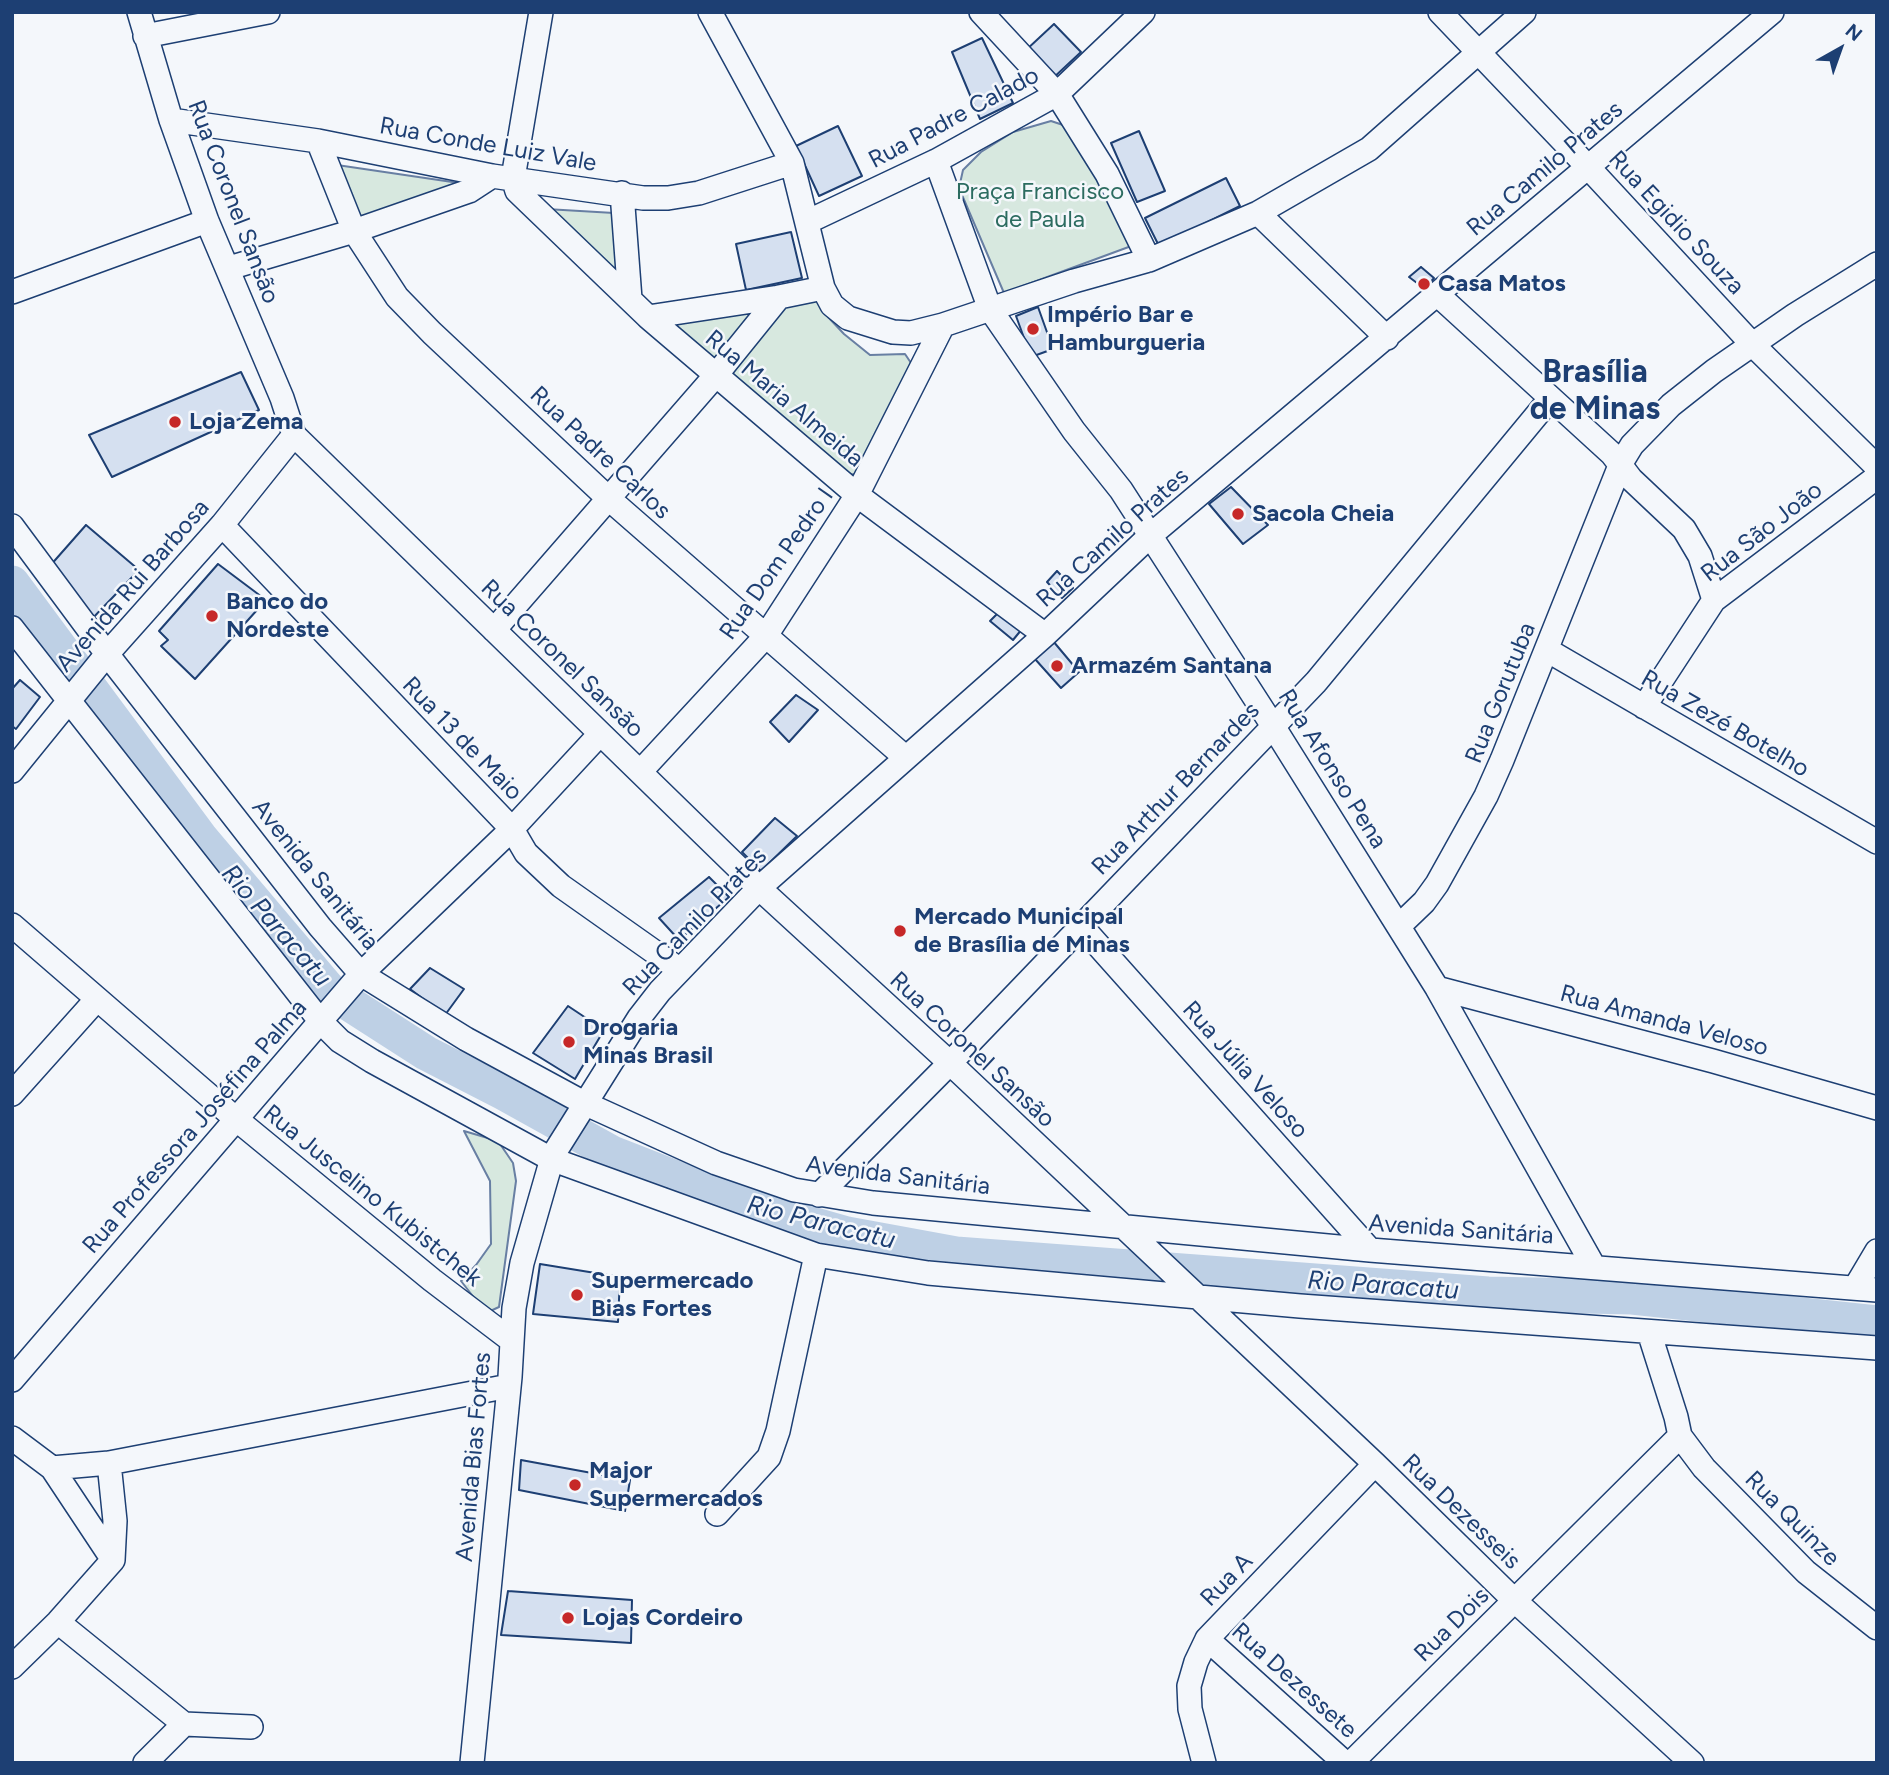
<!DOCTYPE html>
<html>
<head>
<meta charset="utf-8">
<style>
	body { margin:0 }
	#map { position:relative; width:1889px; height:1775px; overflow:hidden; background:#f4f7fb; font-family:Figtree,sans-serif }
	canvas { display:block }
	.frame { position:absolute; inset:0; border:14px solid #1d3f73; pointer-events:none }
	.north { position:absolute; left:1805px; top:14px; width:70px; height:70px; -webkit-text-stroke:5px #f4f7fb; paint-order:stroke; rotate:40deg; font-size:19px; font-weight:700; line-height:28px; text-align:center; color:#1d3f73 }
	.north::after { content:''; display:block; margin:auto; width:24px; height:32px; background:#1d3f73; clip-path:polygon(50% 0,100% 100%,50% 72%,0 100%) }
</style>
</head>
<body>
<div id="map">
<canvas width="1889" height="1775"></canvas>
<div class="frame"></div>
<div class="north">N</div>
</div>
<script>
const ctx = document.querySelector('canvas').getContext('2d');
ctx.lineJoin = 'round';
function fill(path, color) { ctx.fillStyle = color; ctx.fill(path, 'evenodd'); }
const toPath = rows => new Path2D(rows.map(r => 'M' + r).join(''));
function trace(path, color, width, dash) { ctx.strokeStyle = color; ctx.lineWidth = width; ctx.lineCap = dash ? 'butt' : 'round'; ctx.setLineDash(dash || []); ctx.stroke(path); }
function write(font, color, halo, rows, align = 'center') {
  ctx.font = font + ' Figtree,sans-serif'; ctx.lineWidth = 5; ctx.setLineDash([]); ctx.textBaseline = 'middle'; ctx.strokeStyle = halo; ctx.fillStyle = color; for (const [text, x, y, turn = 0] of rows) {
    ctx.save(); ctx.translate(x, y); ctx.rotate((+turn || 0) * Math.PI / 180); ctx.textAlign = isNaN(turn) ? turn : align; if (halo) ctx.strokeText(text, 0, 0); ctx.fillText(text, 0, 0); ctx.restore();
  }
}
const green = toPath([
	[1051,121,1066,126,1085,151,1134,245,1004,293,959,188,963,170,981,152,1013,132,1051,121],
	[337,165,459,183,355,221,337,165],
	[546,209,614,213,625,282,546,209],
	[815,298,828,317,844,334,870,355,905,354,911,363,911,369,856,474,846,475,734,380,729,368,779,309,815,298],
	[765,305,717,366,664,321,765,305],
	[464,1131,498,1141,513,1163,516,1181,499,1307,486,1313,461,1281,476,1265,491,1244,490,1181,464,1131]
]);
fill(green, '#d7e8df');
trace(green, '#687fa3', 2);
trace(toPath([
	[12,583,200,837,331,992,426,1053,504,1093,612,1153,745,1205,847,1234,956,1254,1488,1294,1632,1297,1877,1323]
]), '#bed0e5', 35);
const building = toPath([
	[1054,24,1081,52,1051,80,1025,51,1054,24],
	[982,38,1013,103,980,119,952,52,982,38],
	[838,126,862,176,819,196,796,146,838,126],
	[1139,131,1165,191,1137,202,1111,143,1139,131],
	[1226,178,1240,206,1159,246,1145,218,1226,178],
	[791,232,802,278,746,290,736,244,791,232],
	[1421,267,1434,278,1425,289,1409,277,1421,267],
	[1038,307,1053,349,1031,357,1016,316,1038,307],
	[241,372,259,410,112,477,89,435,241,372],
	[1231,487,1268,525,1243,544,1209,504,1231,487],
	[86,525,139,570,89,622,49,567,86,525],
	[218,564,266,600,195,679,161,646,168,640,159,631,218,564],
	[1057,571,1073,588,1062,598,1047,582,1057,571],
	[999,612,1022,629,1013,640,990,621,999,612],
	[1053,641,1079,672,1061,688,1035,659,1053,641],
	[20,680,40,697,16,729,12,726,12,689,20,680],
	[796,695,818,710,789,742,770,722,796,695],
	[775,818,797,836,761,871,742,852,775,818],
	[709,877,729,897,679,940,659,918,709,877],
	[430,968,464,989,445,1015,410,989,430,968],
	[568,1006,604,1030,575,1079,533,1053,568,1006],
	[540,1264,620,1277,618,1322,533,1314,540,1264],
	[521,1460,630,1480,625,1511,519,1490,521,1460],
	[508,1591,632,1600,631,1643,501,1635,508,1591]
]);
fill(building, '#d5e0f0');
trace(building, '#1d3f73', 2);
const minor = toPath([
	[139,12,171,120,207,221,282,398,294,435,759,888,950,1063,1375,1464,1514,1600,1692,1763],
	[541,12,513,178,517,191,648,317,857,495,1045,635],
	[710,12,792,163,823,288,832,305,848,318,893,332,911,333,943,325,1074,281,1149,260,1258,213,1369,149,1524,12],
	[981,12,1057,94,1107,174,1149,260],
	[1440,12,1588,167,1752,344,1877,467],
	[145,36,268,12],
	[171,120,318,141,492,176,643,198,668,198,699,193,792,163],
	[318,141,354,231,397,297,432,333,608,498,906,758],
	[936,161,990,309,1074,431,1121,490,1273,726,1437,988,1594,1267],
	[622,193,630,299],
	[1258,213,1387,338],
	[807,222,936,161,1057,94,1143,12],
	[229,268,354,231,469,191,492,176],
	[12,292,207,221],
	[1438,295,1612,454,1631,479,1684,529,1700,556,1714,600],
	[648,317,779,297,823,288],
	[222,525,512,829,526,853,561,886,680,970],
	[12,526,107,654,320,927,361,974,466,1039,584,1103,716,1163,794,1190,873,1203,1370,1250,1877,1290],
	[12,628,321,1022,340,1041,372,1061,551,1159,816,1255,928,1273,1300,1306,1877,1348],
	[494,630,716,375,779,297],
	[1547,650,1877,842],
	[1644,707,1714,600,1877,477],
	[12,771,107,654,222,525,294,435],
	[640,772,765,637,857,495,943,325],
	[12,925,236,1119,432,1280,511,1340],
	[1081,926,1370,1250],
	[1399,926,1424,902,1437,884,1486,796,1502,760,1621,463,1632,445,1671,405,1714,371,1795,315,1877,264],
	[1437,988,1713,1061,1877,1108],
	[12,1094,97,999],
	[819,1195,950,1063,1316,682,1550,399],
	[1855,1288,1877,1251],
	[1649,1332,1676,1417,1680,1436,1704,1468,1806,1572,1877,1628],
	[12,1380,361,974,512,829,600,734],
	[12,1438,52,1468,113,1560],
	[52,1468,109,1463,509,1386],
	[717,1514,769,1457,778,1431,816,1255],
	[58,1622,184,1724],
	[1207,1639,1345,1763],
	[12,1667,58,1622,113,1560,115,1521,109,1463],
	[184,1724,251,1727],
	[145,1763,184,1724],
	[472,1763,510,1377,514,1308,522,1263,553,1155,639,1018,660,991,759,888,1045,635,1152,534,1772,12],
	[1204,1763,1190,1709,1189,1686,1196,1662,1207,1639,1375,1464],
	[1351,1763,1680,1436]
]);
trace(minor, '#1d3f73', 26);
trace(minor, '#f4f7fb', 23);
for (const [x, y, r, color] of [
	[1424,284,7,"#c62828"],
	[1033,329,7,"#c62828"],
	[175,422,7,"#c62828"],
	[1238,514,7,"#c62828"],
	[212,616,7,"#c62828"],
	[1057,666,7,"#c62828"],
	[900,931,7,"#c62828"],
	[569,1042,7,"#c62828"],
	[577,1295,7,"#c62828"],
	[575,1485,7,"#c62828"],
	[568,1618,7,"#c62828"]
]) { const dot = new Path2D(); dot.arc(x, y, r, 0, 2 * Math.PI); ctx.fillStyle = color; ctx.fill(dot); trace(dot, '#f4f7fb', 2.5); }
write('24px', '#1d3f73', '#f4f7fb', [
	["Rua Padre Calado",954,118,-28],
	["Rua Conde Luiz Vale",488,145,10],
	["Rua Camilo Prates",1545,169,-40],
	["Rua Coronel Sansão",233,202,69],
	["Rua Egidio Souza",1676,223,47],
	["Rua Maria Almeida",784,399,40],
	["Rua Padre Carlos",600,453,43],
	["Rua São João",1762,532,-38],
	["Rua Camilo Prates",1113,538,-42],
	["Rua Dom Pedro I",777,564,-55],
	["Avenida Rui Barbosa",133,586,-49],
	["Rua Coronel Sansão",562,659,44],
	["Rua Gorutuba",1501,693,-68],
	["Rua Zezé Botelho",1725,724,30],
	["Rua 13 de Maio",462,739,46],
	["Rua Afonso Pena",1332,769,58],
	["Rua Arthur Bernardes",1176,789,-46],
	["Avenida Sanitária",315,875,51],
	["Rua Camilo Prates",695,922,-46],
	["Rua Amanda Veloso",1664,1021,15],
	["Rua Coronel Sansão",972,1050,43],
	["Rua Júlia Veloso",1245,1070,48],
	["Rua Professora Joséfina Palma",195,1127,-49],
	["Avenida Sanitária",898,1176,7],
	["Rua Juscelino Kubistchek",372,1196,39],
	["Avenida Sanitária",1461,1230,4],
	["Avenida Bias Fortes",474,1457,-85],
	["Rua Dezesseis",1461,1512,44],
	["Rua Quinze",1792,1519,45],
	["Rua A",1227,1580,-46],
	["Rua Dois",1452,1625,-45],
	["Rua Dezessete",1294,1681,42]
]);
write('24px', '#2c6c60', '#f4f7fb', [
	["Praça Francisco",1040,192],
	["de Paula",1040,220]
]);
write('bold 24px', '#1d3f73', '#f4f7fb', [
	["Casa Matos",1438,284],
	["Império Bar e",1047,315],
	["Hamburgueria",1047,343],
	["Loja Zema",189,422],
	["Sacola Cheia",1252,514],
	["Banco do",226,602],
	["Nordeste",226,630],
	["Armazém Santana",1071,666],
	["Mercado Municipal",914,917],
	["de Brasília de Minas",914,945],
	["Drogaria",583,1028],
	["Minas Brasil",583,1056],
	["Supermercado",591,1281],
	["Bias Fortes",591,1309],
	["Major",589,1471],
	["Supermercados",589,1499],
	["Lojas Cordeiro",582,1618]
], 'left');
write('italic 26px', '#1d3f73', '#f4f7fb', [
	["Rio Paracatu",276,926,49],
	["Rio Paracatu",821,1223,14],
	["Rio Paracatu",1383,1286,4]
]);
write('bold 32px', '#1d3f73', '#f4f7fb', [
	["Brasília",1595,373],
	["de Minas",1595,410]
]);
</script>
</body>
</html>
